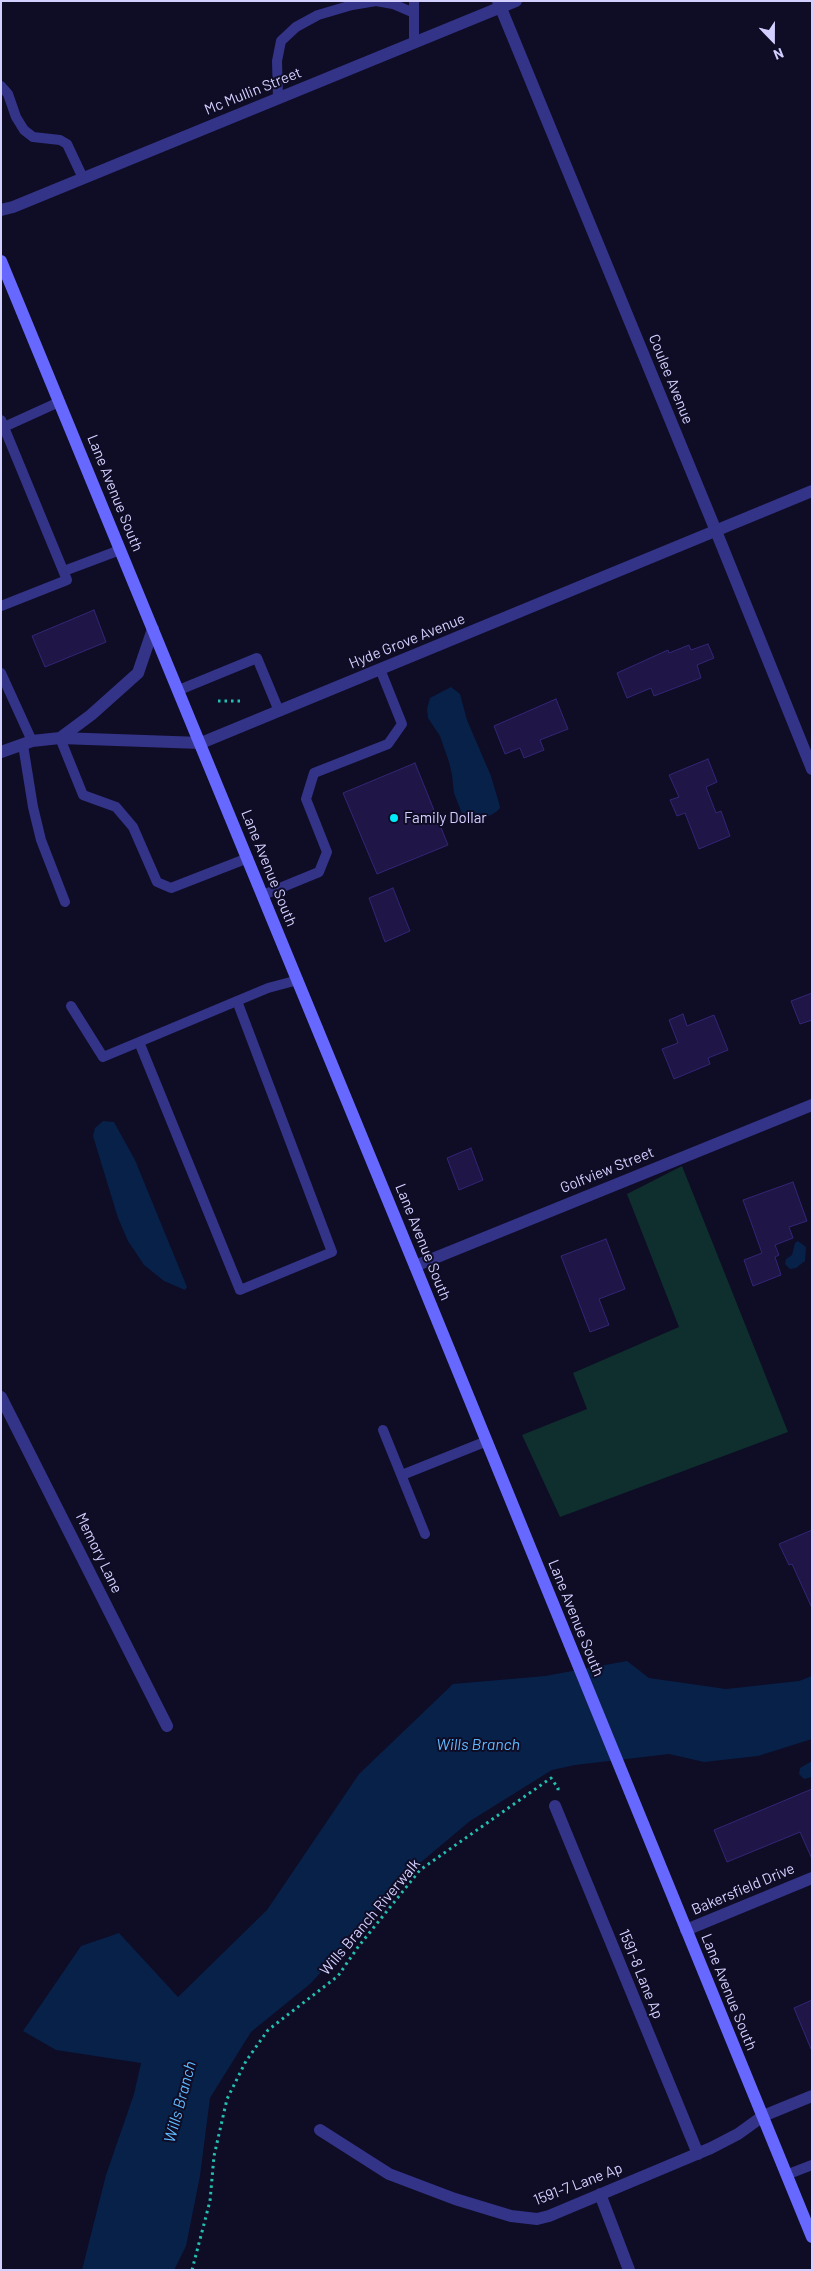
<!DOCTYPE html>
<html>
<head>
<meta charset="utf-8">
<style>
	body { margin:0 }
	#map { position:relative; width:813px; height:2271px; overflow:hidden; background:#0f0c25; font-family:Barlow,sans-serif }
	canvas { display:block }
	.frame { position:absolute; inset:0; border:2px solid #d3d0ff; pointer-events:none }
	.north { position:absolute; left:748px; top:15px; width:50px; height:50px; -webkit-text-stroke:4px #0f0c25; paint-order:stroke; rotate:158deg; font-size:14px; font-weight:700; line-height:20px; text-align:center; color:#d3d0ff }
	.north::after { content:''; display:block; margin:auto; width:18px; height:22px; background:#d3d0ff; clip-path:polygon(50% 0,100% 100%,50% 72%,0 100%) }
</style>
</head>
<body>
<div id="map">
<canvas width="813" height="2271"></canvas>
<div class="frame"></div>
<div class="north">N</div>
</div>
<script>
const ctx = document.querySelector('canvas').getContext('2d');
ctx.lineJoin = 'round';
function fill(path, color) { ctx.fillStyle = color; ctx.fill(path, 'evenodd'); }
const toPath = rows => new Path2D(rows.map(r => 'M' + r).join(''));
function trace(path, color, width, dash) { ctx.strokeStyle = color; ctx.lineWidth = width; ctx.lineCap = dash ? 'butt' : 'round'; ctx.setLineDash(dash || []); ctx.stroke(path); }
function write(font, color, halo, rows, align = 'center') {
  ctx.font = font + ' Barlow,sans-serif'; ctx.lineWidth = 4; ctx.setLineDash([]); ctx.textBaseline = 'middle'; ctx.strokeStyle = halo; ctx.fillStyle = color; for (const [text, x, y, turn = 0] of rows) {
    ctx.save(); ctx.translate(x, y); ctx.rotate((+turn || 0) * Math.PI / 180); ctx.textAlign = isNaN(turn) ? turn : align; if (halo) ctx.strokeText(text, 0, 0); ctx.fillText(text, 0, 0); ctx.restore();
  }
}
fill(toPath([
	[682,1166,788,1432,560,1517,522,1435,587,1409,573,1373,679,1327,627,1194]
]), '#0e2f2d');
fill(toPath([
	[451,687,460,694,467,720,491,776,499,803,500,808,496,812,482,820,468,822,462,814,454,793,452,775,449,762,440,736,428,718,427,709,430,698],
	[103,1121,114,1122,135,1160,187,1287,185,1290,164,1281,144,1265,128,1241,118,1218,93,1136,95,1128],
	[798,1241,806,1247,805,1261,796,1268,790,1269,785,1264,786,1259,792,1255,795,1243],
	[627,1661,649,1678,726,1689,799,1681,812,1676,812,1739,758,1756,704,1762,669,1754,575,1765,552,1770,470,1821,401,1879,359,1932,310,1984,251,2032,210,2098,200,2176,186,2246,174,2270,82,2270,106,2175,134,2094,141,2063,56,2050,23,2031,81,1946,119,1933,178,1997,267,1910,359,1774,453,1684,545,1676],
	[812,1761,812,1777,804,1779,799,1774,800,1768]
]), '#072149');
const building = toPath([
	[94,610,106,642,45,667,32,636,94,610],
	[708,644,714,658,697,665,701,678,654,696,651,688,627,698,617,673,668,650,669,653,689,645,691,650,708,644],
	[556,699,568,729,540,740,544,750,524,758,520,748,505,754,494,726,556,699],
	[708,759,717,782,706,787,716,813,721,811,730,836,699,849,685,813,677,816,670,800,679,797,669,775,708,759],
	[415,763,448,845,377,874,343,793,415,763],
	[393,888,410,931,385,942,369,898,393,888],
	[812,993,812,1020,800,1024,791,1001,812,993],
	[683,1014,687,1026,714,1015,728,1050,708,1058,710,1064,674,1079,662,1049,678,1043,669,1020,683,1014],
	[471,1148,483,1180,459,1190,447,1158,471,1148],
	[793,1182,807,1221,789,1227,793,1238,775,1245,779,1255,775,1257,781,1275,753,1286,744,1260,762,1253,743,1200,793,1182],
	[606,1239,625,1289,599,1299,609,1325,590,1332,561,1256,606,1239],
	[812,1530,812,1608,792,1564,789,1565,779,1544,812,1530],
	[812,1789,812,1859,800,1832,727,1862,714,1830,812,1789],
	[812,2000,812,2049,811,2049,794,2008,812,2000]
]);
fill(building, '#1f1647');
trace(building, '#332676', 1);
trace(toPath([
	[218,701,244,701],
	[192,2270,210,2201,214,2156,227,2099,246,2061,268,2030,338,1976,358,1947,420,1870,551,1778,558,1788,558,1791]
]), '#23c0b1', 3, [2.5, 4]);
trace(toPath([
	[414,1,414,43],
	[1,86,8,94,16,117,24,130,33,137,60,140,67,144,83,178],
	[278,98,277,61,281,41,296,27,318,15,352,5,376,1,393,4,414,13],
	[1,420,67,580,1,606],
	[4,427,59,402],
	[64,571,120,550],
	[1,673,32,741],
	[179,690,257,658,279,711],
	[60,738,83,795,116,807,133,827,157,882,171,888,248,858],
	[23,745,33,807,41,840,65,902],
	[263,895,319,872,327,852,306,799,314,773,388,744,402,724,380,669],
	[237,1001,332,1252,240,1290,139,1042,268,988,298,980],
	[71,1006,103,1057,139,1042],
	[383,1430,425,1534],
	[402,1475,487,1441],
	[786,2175,812,2165]
]), '#338', 10);
trace(toPath([
	[498,1,716,531,812,769],
	[1,210,13,207,516,1],
	[415,1266,812,1105],
	[1,1397,167,1726],
	[555,1806,698,2154],
	[686,1930,812,1878],
	[320,2130,389,2174,455,2199,511,2216,537,2219,549,2216,711,2148,738,2134,763,2116,812,2096],
	[600,2194,629,2270]
]), '#338', 12);
trace(toPath([
	[60,738,91,715,138,673,153,629],
	[1,752,32,741,60,738,201,743,812,491]
]), '#338', 12);
trace(toPath([
	[1,261,415,1266,812,2237]
]), '#6768ff', 12);
for (const [x, y, r, color] of [
	[394,818,5,"#00ebfb"]
]) { const dot = new Path2D(); dot.arc(x, y, r, 0, 2 * Math.PI); ctx.fillStyle = color; ctx.fill(dot); trace(dot, '#0f0c25', 2); }
write('15px', '#d3d0ff', '#0f0c25', [
	["Mc Mullin Street",253,91,-22],
	["Coulee Avenue",671,379,68],
	["Lane Avenue South",115,493,68],
	["Hyde Grove Avenue",407,641,-22],
	["Lane Avenue South",269,868,68],
	["Golfview Street",607,1170,-22],
	["Lane Avenue South",423,1242,68],
	["Memory Lane",99,1553,64],
	["Lane Avenue South",576,1618,68],
	["Bakersfield Drive",743,1889,-23],
	["Wills Branch Riverwalk",370,1917,-50],
	["1591-8 Lane Ap",641,1974,68],
	["Lane Avenue South",729,1992,68],
	["1591-7 Lane Ap",578,2184,-21]
]);
write('15px', '#d3d0ff', '#0f0c25', [
	["Family Dollar",404,818]
], 'left');
write('italic 16px', '#5ebaff', '#0f0c25', [
	["Wills Branch",478,1745],
	["Wills Branch",180,2102,-75]
]);
</script>
</body>
</html>
